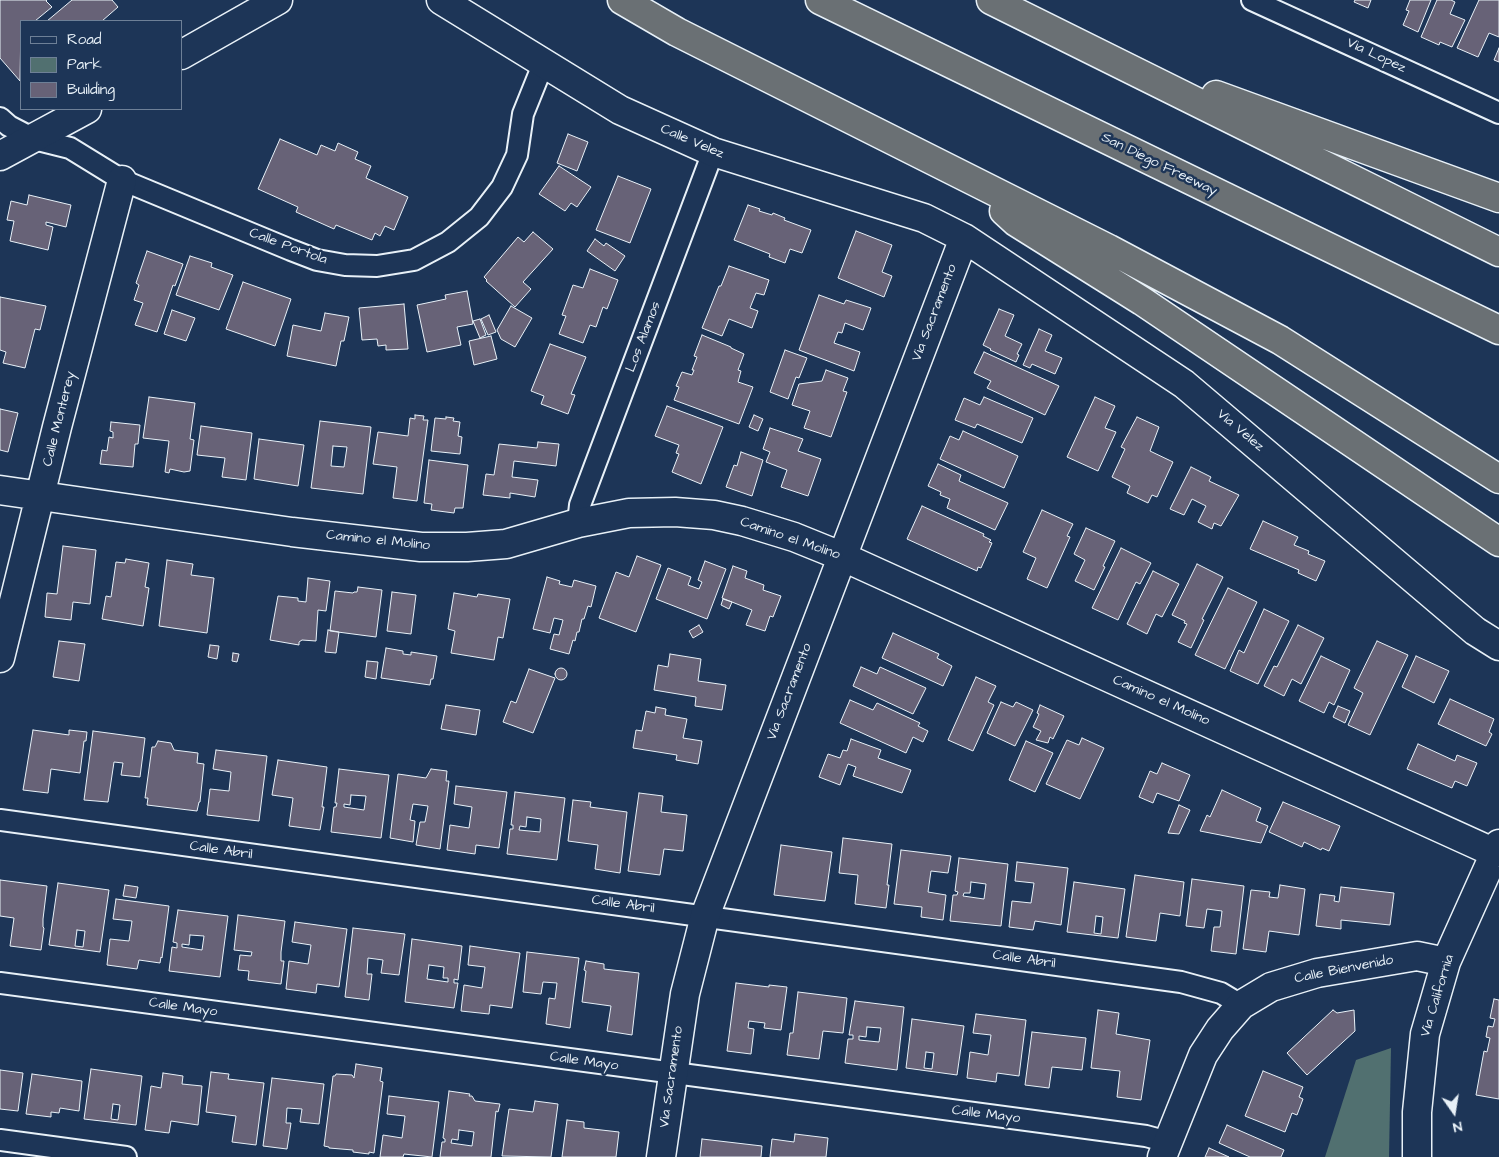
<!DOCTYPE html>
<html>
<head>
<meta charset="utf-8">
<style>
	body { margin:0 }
	#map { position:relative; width:1499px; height:1157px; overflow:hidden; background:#1d3557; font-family:"Architects Daughter",sans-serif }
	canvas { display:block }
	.legend { position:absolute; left:20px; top:20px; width:162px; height:90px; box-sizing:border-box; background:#1d3557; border:1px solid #6e8097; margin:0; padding:6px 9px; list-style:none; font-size:15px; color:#e8f1f8 }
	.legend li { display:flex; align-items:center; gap:10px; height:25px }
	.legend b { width:25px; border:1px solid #6e8097 }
	.north { position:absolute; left:1429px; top:1087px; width:50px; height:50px; -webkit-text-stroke:4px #1d3557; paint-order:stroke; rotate:167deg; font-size:14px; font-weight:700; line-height:20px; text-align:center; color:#e8f1f8 }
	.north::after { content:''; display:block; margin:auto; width:18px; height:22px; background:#e8f1f8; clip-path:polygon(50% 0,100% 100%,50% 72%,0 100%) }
</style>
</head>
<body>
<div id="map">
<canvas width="1499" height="1157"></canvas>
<ul class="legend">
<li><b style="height:6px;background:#1d3557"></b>Road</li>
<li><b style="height:14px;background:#517070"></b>Park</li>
<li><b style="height:14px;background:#676277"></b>Building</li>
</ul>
<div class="north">N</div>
</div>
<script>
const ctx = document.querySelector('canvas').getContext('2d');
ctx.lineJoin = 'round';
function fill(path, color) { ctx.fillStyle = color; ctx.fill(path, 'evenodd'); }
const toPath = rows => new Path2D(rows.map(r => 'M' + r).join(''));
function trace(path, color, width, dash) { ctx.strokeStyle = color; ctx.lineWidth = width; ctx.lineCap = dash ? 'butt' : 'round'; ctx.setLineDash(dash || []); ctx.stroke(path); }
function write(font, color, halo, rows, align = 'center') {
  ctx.font = font + ' "Architects Daughter",sans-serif'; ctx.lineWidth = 5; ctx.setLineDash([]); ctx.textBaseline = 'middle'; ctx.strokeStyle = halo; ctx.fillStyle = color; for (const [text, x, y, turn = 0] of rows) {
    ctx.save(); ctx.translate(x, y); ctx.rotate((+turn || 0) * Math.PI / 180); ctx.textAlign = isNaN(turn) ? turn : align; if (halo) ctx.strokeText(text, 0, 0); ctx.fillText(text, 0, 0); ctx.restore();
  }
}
fill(toPath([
	[1391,1048,1389,1157,1325,1157,1356,1060]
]), '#517070');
const building = toPath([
	[0,0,47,0,46,1,52,7,35,21,21,21,20,81,0,58,0,0],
	[72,0,112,0,118,7,102,21,47,21,72,0],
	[1355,0,1371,0,1368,8,1354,2,1355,0],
	[1410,0,1431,0,1418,32,1403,25,1409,11,1406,10,1410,0],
	[1437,0,1451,0,1455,2,1450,14,1465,20,1452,47,1440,42,1439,45,1421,37,1437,0],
	[1479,0,1499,0,1499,37,1489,33,1478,57,1457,48,1479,0],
	[1499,48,1499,62,1494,60,1499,48],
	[568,134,588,142,577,171,557,163,568,134],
	[280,139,317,155,321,145,335,151,338,143,358,152,355,159,371,166,366,178,408,197,394,230,385,226,380,236,375,233,372,240,336,225,334,229,296,212,298,207,258,189,280,139],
	[559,166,591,187,577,207,571,203,565,211,539,194,559,166],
	[618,176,651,189,630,243,596,230,618,176],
	[29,195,71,205,66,227,46,222,46,225,53,227,48,250,10,241,14,221,7,220,11,201,27,205,29,195],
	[748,205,760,209,759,211,772,215,773,213,785,218,784,220,811,230,802,253,790,249,785,263,769,257,770,254,734,240,748,205],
	[856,231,892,245,882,272,892,276,884,297,838,278,856,231],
	[533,232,553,249,523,282,531,289,515,307,486,281,487,280,484,277,518,237,524,242,533,232],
	[595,239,604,246,606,243,625,256,615,271,587,251,595,239],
	[147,251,183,264,175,286,173,285,157,332,135,325,143,303,134,300,139,285,136,283,147,251],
	[190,256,212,263,211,267,233,275,219,310,176,295,190,256],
	[729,266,769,280,764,295,756,293,750,308,758,311,752,328,729,319,722,336,702,328,719,286,721,286,729,266],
	[590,269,618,280,607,309,603,307,596,327,590,325,583,343,559,334,566,316,562,315,573,285,583,288,590,269],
	[243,282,291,299,275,346,226,329,243,282],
	[467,291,473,324,457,327,461,345,427,352,417,305,446,299,445,295,467,291],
	[819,295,844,304,846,300,871,308,863,330,845,323,842,333,838,332,834,343,860,352,854,371,799,350,819,295],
	[0,297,46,306,40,330,35,329,25,368,3,363,6,352,0,350,0,297],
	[404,304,408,349,386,350,386,345,378,346,377,339,362,340,359,308,404,304],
	[511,306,532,318,515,347,501,339,497,330,511,306],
	[999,309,1014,315,1005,336,1022,344,1017,354,1019,355,1016,362,990,350,991,349,983,345,999,309],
	[172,310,195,318,186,341,164,334,172,310],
	[325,313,349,317,344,341,341,341,336,366,287,356,293,325,321,331,325,313],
	[489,315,496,332,488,335,481,319,489,315],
	[480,319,486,335,480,338,473,321,480,319],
	[1039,329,1052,335,1045,351,1062,358,1055,374,1032,364,1030,368,1023,365,1039,329],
	[702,335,731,347,731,348,744,354,738,370,741,371,738,382,753,387,739,424,674,400,679,387,676,386,682,372,692,375,694,370,692,370,697,357,694,356,702,335],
	[491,336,497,359,474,365,469,341,491,336],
	[550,344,586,357,571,394,575,395,568,414,541,404,544,396,531,391,550,344],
	[785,350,807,358,799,378,796,377,788,399,770,392,785,350],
	[984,352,1059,386,1045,415,987,388,991,381,974,373,984,352],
	[826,370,848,378,843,391,847,392,831,437,804,428,810,411,792,405,799,384,822,381,826,370],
	[149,397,195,403,190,439,194,440,190,471,184,472,170,469,169,473,165,472,169,441,143,438,149,397],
	[984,397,1033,418,1022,443,977,424,975,428,955,420,964,398,980,405,984,397],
	[1095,397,1115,406,1105,428,1116,432,1098,471,1067,457,1095,397],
	[667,406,723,427,701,484,672,472,679,454,676,453,679,445,655,436,667,406],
	[0,409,18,413,8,452,0,450,0,409],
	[415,415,424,416,423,420,428,420,417,501,393,498,397,467,373,464,378,432,408,436,410,418,415,419,415,415],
	[754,415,763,419,758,431,749,427,754,415],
	[446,417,454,418,453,421,460,422,458,436,462,437,460,454,431,451,435,418,446,419,446,417],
	[1137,417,1159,427,1150,451,1173,462,1157,497,1152,495,1148,503,1127,493,1130,486,1112,477,1125,449,1121,447,1137,417],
	[320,421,371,427,363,494,311,488,320,421],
	[333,446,347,447,344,467,331,466,333,446],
	[111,422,140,425,138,444,135,444,133,467,100,464,102,450,107,451,109,437,113,438,113,432,110,431,111,422],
	[201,426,252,433,246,480,222,477,225,458,197,455,201,426],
	[770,428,803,439,798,451,821,459,808,496,781,487,787,470,766,462,770,452,763,449,770,428],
	[963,431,1018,456,1004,488,940,459,950,436,959,440,963,431],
	[259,439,304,445,298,486,254,479,259,439],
	[538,442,559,444,556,466,514,461,512,477,538,480,535,497,510,493,510,498,483,495,486,474,494,475,499,444,537,448,538,442],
	[741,452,763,460,752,496,726,487,734,465,737,466,741,452],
	[429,460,468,465,463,508,455,508,454,513,431,510,432,504,424,503,429,460],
	[938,464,961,475,959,481,1008,503,995,530,947,508,950,499,940,495,941,492,928,486,938,464],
	[1191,467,1211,477,1209,481,1239,495,1221,526,1214,523,1212,529,1198,522,1206,506,1192,499,1184,515,1170,509,1191,467],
	[922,506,984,534,983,536,991,540,989,542,992,543,981,568,978,567,977,571,907,539,922,506],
	[1042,510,1073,524,1067,536,1070,537,1047,588,1027,579,1036,558,1023,552,1042,510],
	[1263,521,1298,537,1294,545,1309,551,1308,554,1325,561,1316,581,1298,573,1299,570,1250,549,1263,521],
	[1086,528,1115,541,1103,566,1105,567,1094,590,1075,581,1085,560,1074,554,1086,528],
	[63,546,96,550,90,604,73,602,71,620,45,617,47,593,57,594,63,546],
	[1121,548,1151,563,1140,584,1136,582,1118,620,1092,608,1121,548],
	[637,556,661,565,636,632,599,618,616,572,629,577,637,556],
	[126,559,149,563,145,587,149,588,143,626,102,619,106,596,111,597,116,562,125,563,126,559],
	[167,560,193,564,191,575,214,578,207,633,159,626,167,560],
	[705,561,726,569,707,619,656,599,668,568,691,577,688,585,699,589,702,582,698,580,705,561],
	[1197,564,1223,577,1202,619,1204,620,1191,648,1178,642,1187,624,1184,623,1185,621,1172,615,1197,564],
	[733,566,747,571,745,578,764,585,763,590,781,596,773,617,770,616,765,631,746,625,752,610,722,598,733,566],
	[1153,571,1179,584,1162,617,1156,614,1147,634,1127,624,1153,571],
	[547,577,560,581,559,584,572,587,574,580,596,586,591,607,588,606,584,619,582,619,579,632,577,632,575,641,573,640,569,654,550,649,554,634,559,635,563,620,554,618,550,633,533,629,547,577],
	[308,578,330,581,326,611,318,610,316,641,302,640,299,642,299,645,270,640,278,596,298,598,298,601,306,602,308,578],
	[358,587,382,590,376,637,330,631,335,591,353,593,354,592,357,592,358,587],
	[1228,588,1257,602,1225,669,1195,655,1228,588],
	[392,592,416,595,411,634,387,631,392,592],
	[454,593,477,597,478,594,510,599,503,638,498,637,494,660,451,653,455,631,448,629,454,593],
	[723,599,732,602,729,609,721,605,723,599],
	[1264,609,1289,621,1258,684,1230,671,1239,650,1244,653,1264,609],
	[699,625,703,632,693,638,689,631,699,625],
	[1298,625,1324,638,1301,684,1292,679,1284,696,1264,686,1274,666,1277,667,1298,625],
	[328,630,339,632,336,653,325,652,328,630],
	[893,633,939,654,937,658,952,666,943,686,882,658,893,633],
	[59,641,85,644,79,681,53,677,59,641],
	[1377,641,1408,655,1370,735,1348,725,1363,693,1354,688,1377,641],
	[210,645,219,646,217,659,208,657,210,645],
	[386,648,403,651,403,654,411,655,411,652,437,656,433,679,431,679,430,685,381,678,386,648],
	[233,653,239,654,237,662,232,661,233,653],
	[670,654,701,659,698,681,726,685,722,710,695,706,696,697,654,690,658,665,668,667,670,654],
	[1321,656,1350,670,1334,705,1329,702,1324,713,1299,701,1321,656],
	[1416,656,1449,671,1434,703,1402,687,1416,656],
	[367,661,378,662,376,679,365,677,367,661],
	[861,667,877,674,880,667,926,688,913,714,853,686,861,667],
	'555 674a6 6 0 1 1 12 0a6 6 0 1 1-12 0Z',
	[529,669,555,678,533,733,503,722,511,701,516,703,529,669],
	[976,677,996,686,988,702,994,705,973,751,948,740,976,677],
	[1450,699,1494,719,1489,732,1492,734,1486,746,1438,724,1450,699],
	[850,700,873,710,877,703,920,723,918,726,928,731,923,742,913,737,906,753,840,723,850,700],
	[1001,702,1013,707,1016,702,1033,710,1015,746,987,733,1001,702],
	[446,705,480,710,476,735,441,729,446,705],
	[1040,705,1064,716,1053,739,1050,737,1048,743,1036,740,1041,731,1033,727,1039,714,1037,713,1040,705],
	[1338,706,1350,711,1345,723,1333,717,1338,706],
	[656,707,666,709,665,715,687,719,683,738,702,741,698,764,676,760,677,755,633,748,636,730,642,731,646,711,655,713,656,707],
	[33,730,69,735,69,730,87,732,86,741,84,741,80,773,51,769,48,793,23,790,33,730],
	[93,731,145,738,140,777,121,775,123,763,114,762,108,802,84,800,93,731],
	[1082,738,1104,748,1080,799,1046,784,1067,740,1079,745,1082,738],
	[851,739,881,750,878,758,911,770,902,793,853,776,856,767,848,764,840,785,819,777,828,754,840,758,843,750,847,751,851,739],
	[158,741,171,743,174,750,198,753,197,763,204,764,200,802,199,802,197,811,147,805,148,798,145,798,152,747,155,747,158,741],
	[1026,741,1053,753,1035,792,1009,780,1026,741],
	[1418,744,1455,761,1457,755,1477,763,1467,786,1455,781,1452,788,1407,769,1418,744],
	[216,750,267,756,259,821,207,815,210,789,229,791,231,772,213,769,216,750],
	[278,760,327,767,322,807,324,807,320,830,289,826,293,798,272,795,278,760],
	[1162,763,1190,775,1179,801,1157,793,1153,803,1139,797,1150,771,1157,774,1162,763],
	[339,769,389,775,381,838,331,832,334,807,336,807,337,803,335,803,339,769],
	[351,795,366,796,364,810,344,807,344,804,350,805,351,795],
	[431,769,447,771,446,781,449,781,440,849,416,845,420,822,425,822,428,806,413,804,410,820,415,821,413,842,390,838,398,774,426,778,431,769],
	[456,786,507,792,499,848,476,845,475,854,447,850,450,825,469,828,472,807,454,804,456,786],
	[1222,790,1261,808,1256,821,1268,826,1261,843,1200,831,1207,815,1210,817,1222,790],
	[515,792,565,798,557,860,507,854,510,829,513,829,513,825,511,825,515,792],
	[527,817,541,819,540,832,519,830,520,826,526,827,527,817],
	[639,793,663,796,661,812,687,815,683,851,664,849,660,875,628,871,639,793],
	[573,800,591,802,590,807,627,812,620,873,595,869,598,845,568,841,573,800],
	[1283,802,1340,826,1329,851,1322,848,1321,850,1304,842,1302,847,1269,832,1283,802],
	[1179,805,1190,810,1179,834,1168,833,1179,805],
	[843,838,892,844,887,885,889,885,886,908,855,904,858,875,839,873,843,838],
	[781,845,832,852,825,901,774,895,781,845],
	[901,850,951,856,948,873,931,871,928,892,946,895,943,920,921,917,922,907,894,904,901,850],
	[959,858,1008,864,1001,926,950,921,953,895,957,895,958,892,955,891,959,858],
	[971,882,986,884,984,899,963,896,964,893,970,893,971,882],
	[1017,862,1068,868,1061,925,1035,921,1033,930,1009,927,1012,901,1031,903,1034,883,1015,881,1017,862],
	[1135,875,1184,882,1180,916,1160,913,1156,941,1126,937,1135,875],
	[1192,879,1244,886,1236,954,1211,951,1214,927,1220,927,1222,911,1207,909,1204,928,1186,926,1192,879],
	[0,880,47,886,43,919,43,927,44,928,41,950,10,946,14,918,0,916,0,880],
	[1074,882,1125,889,1118,938,1067,932,1074,882],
	[1096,916,1103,917,1101,934,1094,933,1096,916],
	[58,883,109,890,100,952,49,945,58,883],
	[77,930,85,931,83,947,75,946,77,930],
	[125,885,138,887,136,898,123,896,125,885],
	[1280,885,1305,889,1299,935,1269,931,1266,952,1243,949,1251,890,1270,892,1269,897,1278,898,1280,885],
	[1341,887,1394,893,1390,925,1341,920,1341,929,1316,926,1320,894,1335,896,1334,901,1339,902,1341,887],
	[116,899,169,906,162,958,161,957,160,963,139,960,137,969,107,965,110,939,129,941,132,921,113,919,116,899],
	[178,910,228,916,220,977,169,971,172,947,177,948,177,943,173,942,178,910],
	[190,935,204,936,202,950,182,947,182,944,189,945,190,935],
	[238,915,285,921,281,952,281,961,284,961,281,984,248,980,249,971,238,970,240,955,251,956,252,952,234,950,238,915],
	[295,922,347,929,339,987,317,984,316,993,286,989,289,961,308,964,311,945,292,942,295,922],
	[353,928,405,934,399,975,381,973,383,960,368,958,367,974,372,974,369,1000,345,997,353,928],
	[412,939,462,946,458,980,454,979,454,983,458,983,454,1008,405,1002,412,939],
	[429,965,444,967,443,978,448,978,448,982,427,979,429,965],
	[470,946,520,953,512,1008,490,1005,489,1014,461,1011,464,985,482,988,485,967,468,965,470,946],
	[527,952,579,958,570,1028,546,1024,549,998,555,999,557,983,543,982,541,994,523,992,527,952],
	[586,961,604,964,604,969,639,973,632,1035,607,1031,611,1006,582,1002,586,971,584,970,586,961],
	[736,983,769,987,769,985,787,987,781,1030,764,1028,765,1023,749,1021,748,1028,754,1029,751,1054,727,1051,736,983],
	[798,992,847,998,843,1033,823,1031,819,1059,787,1055,790,1033,793,1033,798,992],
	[1494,999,1499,1000,1499,1099,1476,1095,1484,1051,1487,1052,1490,1038,1486,1037,1488,1026,1493,1027,1495,1019,1490,1018,1494,999],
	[855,1001,904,1007,897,1070,845,1063,848,1039,853,1039,853,1035,849,1035,855,1001],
	[867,1027,881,1028,879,1042,859,1040,859,1036,866,1037,867,1027],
	[1098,1010,1119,1013,1116,1034,1150,1040,1141,1100,1117,1097,1120,1071,1091,1068,1098,1010],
	[1333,1010,1337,1013,1354,1010,1355,1031,1307,1075,1287,1053,1333,1010],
	[976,1014,1026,1020,1019,1076,997,1073,996,1082,967,1078,970,1052,988,1055,991,1035,973,1033,976,1014],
	[912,1019,964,1026,957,1075,906,1068,912,1019],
	[926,1052,934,1053,932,1069,924,1068,926,1052],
	[1032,1032,1086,1038,1082,1070,1052,1067,1049,1088,1025,1085,1032,1032],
	[356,1064,382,1068,380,1081,383,1082,374,1153,369,1152,369,1154,353,1152,353,1150,329,1148,329,1147,324,1146,333,1076,335,1076,336,1074,352,1075,354,1078,356,1064],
	[91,1069,142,1076,136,1125,84,1119,91,1069],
	[113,1104,120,1105,118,1120,111,1119,113,1104],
	[0,1070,23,1073,18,1111,0,1109,0,1070],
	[1263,1071,1303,1087,1299,1097,1303,1099,1297,1115,1292,1113,1285,1132,1245,1116,1263,1071],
	[211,1072,229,1074,228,1079,264,1083,256,1145,232,1142,236,1116,206,1112,211,1072],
	[163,1073,183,1076,182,1084,202,1086,198,1125,171,1121,169,1133,145,1130,151,1086,161,1088,163,1073],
	[32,1074,82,1081,79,1111,60,1108,59,1113,51,1112,51,1117,26,1114,32,1074],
	[272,1078,324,1084,319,1124,300,1122,302,1109,287,1108,286,1123,291,1123,287,1149,263,1146,272,1078],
	[449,1091,470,1094,469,1096,472,1096,475,1101,500,1104,498,1112,496,1111,491,1157,440,1157,442,1142,445,1142,445,1139,443,1138,449,1091],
	[459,1130,474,1132,472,1146,451,1143,452,1139,458,1140,459,1130],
	[389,1096,439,1102,432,1157,404,1154,403,1157,380,1157,383,1135,402,1138,405,1116,387,1114,389,1096],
	[535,1101,558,1104,551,1157,502,1156,509,1109,533,1112,535,1101],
	[567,1120,584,1122,584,1128,619,1132,616,1157,562,1157,567,1120],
	[1227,1125,1284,1150,1281,1157,1250,1157,1219,1143,1227,1125],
	[795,1134,828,1138,826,1157,770,1157,772,1139,794,1142,795,1134],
	[702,1139,762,1146,761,1157,700,1157,702,1139],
	[1209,1148,1229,1157,1205,1157,1209,1148]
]);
fill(building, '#676277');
trace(building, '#e8f1f8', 1);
const street = toPath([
	[1252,0,1499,113],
	[0,118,9,126,34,139,70,148,122,180,291,250,317,260,345,265,377,266,414,260,448,242,479,217,502,187,517,155,523,114,544,62],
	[578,523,580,505,713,152],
	[0,820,1181,982,1221,993,1241,1005],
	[0,983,1146,1136,1168,1142],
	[0,1140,126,1157]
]);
const secondary = toPath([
	[441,0,620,110,713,152,924,218,964,238,1184,384,1475,631,1499,646],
	[181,55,278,0],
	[0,156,87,109],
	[0,490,292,532,421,547,467,547,506,544,578,523,629,513,675,512,714,515,742,521,794,537,841,556,1495,853],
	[0,658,57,427,122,180],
	[661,1157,685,994,705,916,964,238],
	[1162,1157,1203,1055,1220,1029,1241,1005,1271,987,1317,973,1417,956,1446,962],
	[1417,1157,1417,1112,1425,1034,1446,962,1499,844]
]);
const highway = toPath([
	[622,0,677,32,1109,249,1280,340,1499,479],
	[820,0,1499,330],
	[991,0,1499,252],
	[1216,95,1499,198],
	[1004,211,1016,222,1142,301,1499,542]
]);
trace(street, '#e8f1f8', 24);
trace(secondary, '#e8f1f8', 31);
trace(highway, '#e8f1f8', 31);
trace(street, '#1d3557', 20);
trace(secondary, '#1d3557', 28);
trace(highway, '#6a7074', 28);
write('14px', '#e8f1f8', '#1d3557', [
	["Via Lopez",1376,56,25],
	["Calle Velez",692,142,23],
	["San Diego Freeway",1159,165,26],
	["Calle Portola",288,247,20],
	["Via Sacramento",935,313,-69],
	["Los Alamos",644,337,-69],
	["Calle Monterey",60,419,-76],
	["Via Velez",1240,431,40],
	["Camino el Molino",790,539,19],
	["Camino el Molino",378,541,6],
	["Via Sacramento",790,692,-69],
	["Camino el Molino",1161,701,24],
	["Calle Abril",221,851,8],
	["Calle Abril",623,905,8],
	["Calle Abril",1024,960,8],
	["Calle Bienvenido",1344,970,-11],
	["Via California",1438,996,-73],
	["Calle Mayo",183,1008,8],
	["Calle Mayo",584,1062,8],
	["Via Sacramento",672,1077,-82],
	["Calle Mayo",986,1115,7]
]);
</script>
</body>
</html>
